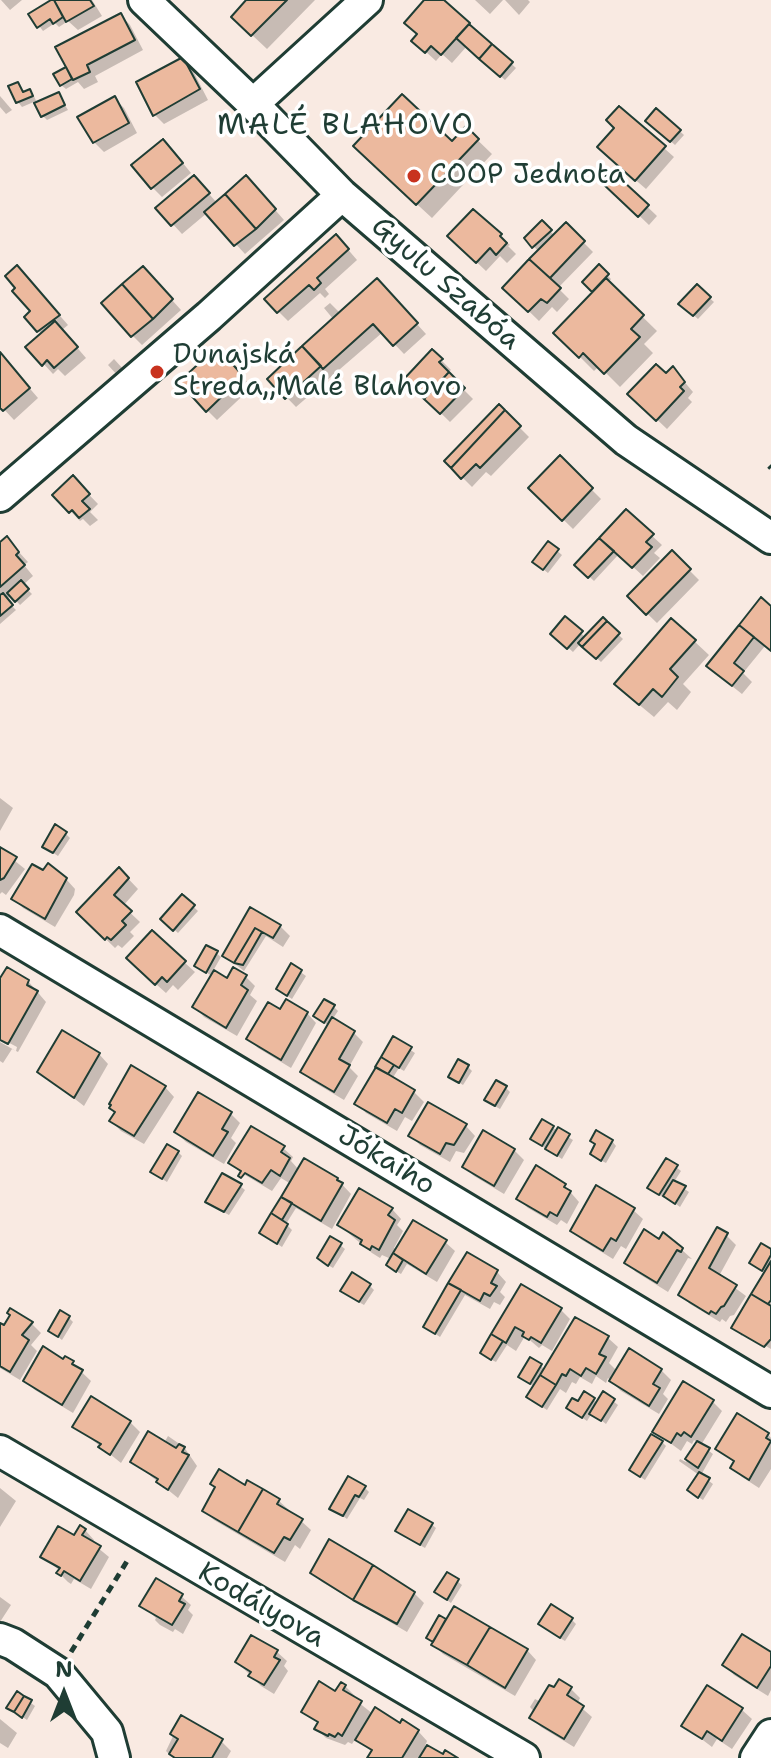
<!DOCTYPE html>
<html>
<head>
<meta charset="utf-8">
<style>
	body { margin:0 }
	#map { position:relative; width:771px; height:1758px; overflow:hidden; background:#f9eae2; font-family:"Shantell Sans",sans-serif }
	canvas { display:block }
	.north { position:absolute; left:24px; top:1654px; width:80px; height:80px; -webkit-text-stroke:6px #fff; paint-order:stroke; rotate:0deg; font-size:22px; font-weight:700; line-height:32px; text-align:center; color:#1f3d34 }
	.north::after { content:''; display:block; margin:auto; width:28px; height:36px; background:#1f3d34; clip-path:polygon(50% 0,100% 100%,50% 72%,0 100%) }
</style>
</head>
<body>
<div id="map">
<canvas width="771" height="1758"></canvas>
<div class="north">N</div>
</div>
<script>
const ctx = document.querySelector('canvas').getContext('2d');
ctx.lineJoin = 'round';
function fill(path, color) { ctx.fillStyle = color; ctx.fill(path, 'evenodd'); }
const toPath = rows => new Path2D(rows.map(r => 'M' + r).join(''));
function trace(path, color, width, dash) { ctx.strokeStyle = color; ctx.lineWidth = width; ctx.lineCap = dash ? 'butt' : 'round'; ctx.setLineDash(dash || []); ctx.stroke(path); }
function write(font, color, halo, rows, align = 'center') {
  ctx.font = font + ' "Shantell Sans",sans-serif'; ctx.lineWidth = 7; ctx.setLineDash([]); ctx.textBaseline = 'middle'; ctx.strokeStyle = halo; ctx.fillStyle = color; for (const [text, x, y, turn = 0] of rows) {
    ctx.save(); ctx.translate(x, y); ctx.rotate((+turn || 0) * Math.PI / 180); ctx.textAlign = isNaN(turn) ? turn : align; if (halo) ctx.strokeText(text, 0, 0); ctx.fillText(text, 0, 0); ctx.restore();
  }
}
fill(toPath([
	[1,0,22,0,10,10],
	[55,0,92,0,102,16,78,30,68,21,59,27,55,23,43,31,31,15],
	[249,0,315,0,267,49,233,17],
	[427,0,441,0,516,68,505,80,467,46,452,63,442,54,436,61,414,41,419,35],
	[475,0,503,0,490,14],
	[505,0,528,0,530,2,519,15],
	[121,15,130,25,143,50,95,76,98,82,84,89,78,82,66,89,61,85,66,69,72,75],
	[183,60,192,69,208,100,164,124,154,114],
	[18,84,25,94,29,92,34,96,37,103,36,101,22,107,18,102,11,87],
	[58,94,68,110,47,120,43,116],
	[0,96,12,110,6,114,0,107],
	[114,98,124,108,137,133,104,152,94,142,80,118],
	[619,108,674,157,646,189,609,157],
	[657,111,684,135,675,145,648,121],
	[466,129,492,154,432,218,370,161,452,144],
	[173,151,191,173,162,197,152,187],
	[612,173,657,216,649,225,604,182],
	[203,187,217,203,255,187,284,220,245,254,207,213,182,234,158,208],
	[473,212,510,245,508,246,516,254,507,263,500,256,486,271,449,236],
	[542,223,555,236,566,225,593,252,558,288,569,299,557,312,552,307,539,321,505,288,539,252,526,238],
	[345,246,357,260,325,289,329,294,325,298,320,293,288,321,266,299],
	[599,267,611,279,608,283,657,331,644,344,653,353,620,387,599,366,594,371,556,333,595,292,584,282],
	[27,278,68,325,62,330,86,358,65,376,58,369,53,374,28,347,42,335,27,317,33,311],
	[152,278,181,310,142,345,132,335],
	[697,287,714,302,698,319,681,304],
	[386,290,426,334,404,354,383,332,296,407,269,379,334,320,324,308,330,303,341,314],
	[432,351,451,370,447,373,473,399,450,422,406,379],
	[0,354,38,398,14,420,0,405],
	[114,359,124,370,118,376,108,365],
	[214,360,230,363,252,387,217,420,207,410],
	[666,376,682,379,693,392,688,398,692,402,667,429,630,394],
	[499,407,529,437,491,476,486,472,472,487,452,467],
	[560,458,601,499,573,529,531,488],
	[73,478,98,504,90,512,98,520,90,526,83,519,80,521,55,495],
	[626,512,662,545,654,553,660,558,643,576,619,554,594,581,577,565],
	[7,539,28,562,24,565,33,576,23,585,32,594,20,605,11,595,6,600,16,610,0,624,0,544],
	[549,544,562,555,548,573,539,566],
	[672,553,699,580,657,623,629,596],
	[771,608,771,650,765,646,743,673,752,682,742,694,718,675],
	[565,618,586,638,603,620,623,639,601,662,581,643,573,652,552,633],
	[694,641,709,655,683,684,691,692,677,710,668,702,654,717,631,698],
	[0,798,13,808,0,831],
	[65,833,70,838,58,856,49,850],
	[0,849,25,869,6,895,2,892,0,894],
	[120,870,138,889,123,906,140,922,130,932,134,936,122,948,118,945,115,948,78,912],
	[66,879,75,889,74,895,55,927,23,908,14,898],
	[182,896,198,911,178,933,163,919],
	[251,910,280,926,290,936,283,947,266,936,244,971,225,956],
	[152,933,195,972,178,990,173,985,166,993,138,968],
	[216,953,221,957,213,971,228,980,246,977,255,986,250,995,257,1001,237,1036,204,1017,195,1007,213,977,197,966],
	[292,966,306,976,292,999,283,993],
	[28,981,46,1002,18,1052,12,1049,3,1063,0,1061,0,1042,16,1051,17,1047,0,1038,0,982],
	[334,1007,338,1011,332,1020,354,1033,363,1042,349,1067,358,1076,344,1100,312,1081,302,1072,329,1026,320,1020],
	[281,1012,307,1013,316,1023,291,1068,258,1048,249,1039],
	[394,1039,415,1053,404,1071,399,1068,392,1079,414,1092,424,1102,412,1121,405,1117,397,1131,366,1113,357,1103],
	[99,1054,108,1064,84,1106,40,1072],
	[468,1067,472,1071,463,1085,455,1080],
	[165,1087,174,1097,144,1144,121,1131,111,1121],
	[505,1087,510,1092,500,1109,491,1104],
	[230,1113,240,1123,231,1138,236,1143,224,1164,186,1142,176,1132],
	[543,1122,573,1140,562,1159,537,1143],
	[466,1126,475,1136,464,1153,456,1151,450,1162,420,1145,410,1135],
	[612,1141,616,1146,606,1163,596,1158],
	[283,1148,293,1157,291,1161,299,1170,337,1179,351,1194,332,1229,296,1208,286,1224,292,1230,282,1247,261,1233,291,1184,281,1178,272,1191,240,1172,231,1163],
	[514,1150,524,1160,504,1194,474,1176,464,1167],
	[178,1152,182,1156,167,1182,152,1172],
	[676,1167,681,1171,674,1182,689,1192,680,1207,665,1196,664,1198,654,1192],
	[240,1186,245,1190,229,1215,212,1206],
	[565,1186,579,1202,567,1224,561,1220,557,1225,528,1208,518,1199],
	[392,1209,401,1219,397,1225,403,1231,394,1248,397,1250,445,1242,455,1251,437,1282,407,1264,401,1274,392,1269,391,1259,382,1255,380,1258,372,1253,339,1225],
	[633,1210,643,1219,626,1249,621,1246,613,1259,582,1240,572,1231],
	[726,1235,736,1245,719,1276,746,1296,734,1315,730,1316,726,1322,722,1319,720,1322,690,1304,680,1295],
	[659,1241,682,1250,692,1259,688,1258,668,1292,636,1272,626,1263],
	[340,1245,345,1249,333,1268,323,1262],
	[771,1251,771,1349,742,1332,742,1336,734,1328,766,1273,755,1266],
	[467,1255,497,1272,506,1282,500,1292,505,1297,500,1305,494,1302,490,1309,465,1295,440,1337,425,1327],
	[369,1285,374,1290,364,1305,347,1295],
	[561,1310,570,1319,552,1351,542,1345,539,1348,525,1336,516,1351,507,1345,496,1362,486,1357,494,1334],
	[11,1311,32,1324,41,1333,31,1345,37,1351,20,1380,0,1368,0,1325,5,1328,13,1315],
	[69,1318,73,1322,62,1340,50,1331],
	[608,1338,618,1347,609,1363,617,1371,661,1370,671,1380,663,1394,668,1399,659,1414,621,1391,608,1378,606,1383,596,1376,592,1384,580,1377,576,1384,572,1382,566,1393,560,1389,547,1410,533,1401,534,1387,520,1377,541,1366,545,1370],
	[64,1362,72,1363,91,1381,73,1413,35,1390,25,1380],
	[594,1400,598,1404,613,1401,618,1405,606,1424,592,1413,587,1421,568,1408],
	[712,1401,722,1411,701,1445,713,1454,701,1475,713,1484,703,1500,694,1494,699,1475,679,1461,680,1459,686,1462,698,1443,694,1440,692,1444,687,1441,681,1451,655,1432],
	[130,1422,140,1432,121,1463,75,1426],
	[768,1434,771,1438,771,1469,759,1488,742,1477,732,1467,735,1463,718,1448],
	[168,1436,184,1447,197,1466,178,1498,132,1461,164,1443],
	[662,1442,666,1446,645,1480,636,1474],
	[0,1488,16,1501,0,1527],
	[245,1488,279,1501,311,1530,300,1549,295,1545,285,1562,214,1520,204,1510],
	[365,1488,369,1492,364,1500,360,1498,347,1519,332,1508],
	[431,1524,436,1528,425,1548,402,1535],
	[85,1530,94,1540,92,1543,109,1557,91,1589,74,1579,71,1584,68,1582,59,1573,60,1571,42,1556],
	[312,1573,414,1593,424,1603,407,1632,322,1582],
	[457,1581,462,1585,451,1603,441,1596],
	[181,1596,191,1605,188,1610,193,1615,183,1634,175,1629,173,1632,160,1625,155,1620,156,1618,142,1605],
	[0,1597,11,1605,0,1622],
	[440,1618,527,1650,536,1660,515,1696,443,1654,434,1645,428,1638],
	[572,1620,576,1624,565,1641,545,1629],
	[252,1637,277,1652,287,1661,284,1666,288,1671,274,1694,261,1686,237,1662],
	[771,1654,771,1690,768,1696,734,1675,725,1665],
	[345,1686,355,1696,353,1698,373,1714,418,1731,427,1741,425,1746,443,1757,454,1758,369,1758,373,1753,356,1738,352,1744,348,1742,345,1745,326,1738,316,1728,319,1724,304,1711],
	[708,1687,742,1710,752,1719,732,1749,717,1739,712,1747,683,1725],
	[570,1688,580,1698,577,1704,592,1717,574,1747,541,1727,532,1718,535,1713,530,1707,535,1699,541,1702],
	[17,1693,35,1706,27,1720,9,1707],
	[182,1717,221,1741,231,1751,227,1758,175,1758,170,1755,166,1751],
	[0,1719,17,1733,8,1748,0,1743]
]), '#0003');
const building = toPath([
	[51,0,54,0,63,17,53,24,50,19,37,28,28,14,51,0],
	[54,0,90,0,94,6,66,22,54,0],
	[246,0,287,0,251,36,231,17,246,0],
	[424,0,444,0,470,23,441,55,431,46,425,53,411,41,417,34,404,23,424,0],
	[121,13,135,40,87,65,90,72,73,80,55,47,121,13],
	[469,24,492,44,479,59,456,38,469,24],
	[492,44,513,62,500,77,479,59,492,44],
	[183,57,200,89,153,116,136,82,183,57],
	[66,67,72,79,60,86,53,74,66,67],
	[18,82,23,92,30,89,33,96,16,103,8,86,18,82],
	[59,92,65,105,41,117,34,103,59,92],
	[402,94,452,141,466,126,479,139,416,205,353,146,402,94],
	[115,96,129,123,93,143,77,117,115,96],
	[619,106,666,146,635,181,597,147,614,128,606,120,619,106],
	[656,108,681,130,670,142,645,121,656,108],
	[163,139,183,163,151,189,131,165,163,139],
	[611,170,649,205,638,217,601,182,611,170],
	[194,175,210,193,171,226,155,208,194,175],
	[246,175,276,209,256,229,225,194,246,175],
	[225,194,256,229,234,246,204,212,225,194],
	[473,209,502,234,500,236,507,243,496,255,490,248,476,263,447,236,473,209],
	[542,220,552,230,532,248,524,238,542,220],
	[566,222,585,241,550,278,529,259,566,222],
	[336,234,349,249,317,278,321,283,314,290,309,285,277,313,264,299,336,234],
	[529,259,561,288,547,303,541,299,528,312,502,288,529,259],
	[599,264,609,274,592,292,582,282,599,264],
	[17,265,60,315,37,332,24,317,30,311,12,291,15,288,5,276,17,265],
	[143,266,173,299,153,319,122,284,143,266],
	[377,278,418,323,393,346,373,324,323,369,302,346,377,278],
	[606,278,644,315,631,329,640,337,604,374,583,353,579,358,553,333,606,278],
	[122,284,153,319,131,337,101,303,122,284],
	[697,284,711,297,693,316,678,304,697,284],
	[55,321,78,347,54,368,47,360,42,366,25,347,55,321],
	[302,346,321,366,285,399,267,379,302,346],
	[432,349,443,359,439,362,449,372,424,399,404,379,432,349],
	[221,351,243,376,206,412,179,382,210,353,214,358,221,351],
	[0,352,30,388,3,411,0,408,0,352],
	[656,364,666,373,673,366,685,382,680,387,684,391,656,421,627,394,656,364],
	[449,372,465,388,440,414,424,399,449,372],
	[499,404,505,410,451,468,444,461,499,404],
	[505,410,521,426,480,468,476,464,461,479,451,468,505,410],
	[560,455,593,488,562,521,528,488,560,455],
	[73,475,90,494,82,501,90,509,79,518,72,510,69,513,52,495,73,475],
	[626,509,654,534,646,542,652,547,632,568,599,538,626,509],
	[7,536,19,552,16,555,25,565,0,587,0,542,7,536],
	[599,538,614,551,588,578,574,565,599,538],
	[548,541,559,549,543,570,532,562,548,541],
	[672,550,691,569,646,615,627,596,672,550],
	[21,580,29,589,15,602,7,593,21,580],
	[3,593,13,605,0,616,0,595,3,593],
	[761,597,771,606,771,651,739,625,761,597],
	[565,616,583,631,567,649,550,634,565,616],
	[603,617,607,621,582,647,578,643,603,617],
	[671,618,696,640,670,669,678,677,662,697,653,689,639,705,614,684,671,618],
	[607,621,620,633,596,659,582,647,607,621],
	[739,625,754,637,734,663,744,671,732,686,706,666,739,625],
	[55,824,67,832,53,853,42,847,55,824],
	[0,847,17,857,4,878,0,880,0,847],
	[48,863,67,878,45,919,11,899,32,864,43,870,48,863],
	[119,867,129,878,114,895,132,911,122,921,126,925,111,940,107,937,105,940,76,912,119,867],
	[182,894,195,905,173,931,160,919,182,894],
	[250,907,281,925,273,938,255,928,234,963,222,956,250,907],
	[255,928,262,932,243,965,234,963,255,928],
	[152,930,186,961,167,982,162,977,155,985,126,958,152,930],
	[206,945,218,951,206,973,194,966,206,945],
	[291,963,302,970,287,996,276,989,291,963],
	[7,967,29,980,27,985,38,991,8,1044,0,1040,0,978,7,967],
	[233,967,247,975,241,985,248,990,226,1028,192,1007,214,970,227,978,233,967],
	[286,999,308,1012,281,1060,246,1039,268,1002,280,1009,286,999],
	[324,999,335,1005,324,1023,313,1016,324,999],
	[332,1017,355,1031,339,1059,350,1065,334,1092,300,1072,332,1017],
	[62,1030,100,1053,74,1098,37,1072,62,1030],
	[393,1036,412,1047,399,1068,381,1057,393,1036],
	[381,1057,394,1065,388,1074,375,1067,381,1057],
	[458,1059,469,1065,459,1083,448,1077,458,1059],
	[131,1065,166,1086,134,1136,109,1121,115,1112,109,1108,111,1105,109,1104,131,1065],
	[376,1067,415,1090,402,1113,395,1109,387,1123,354,1104,376,1067],
	[496,1080,507,1086,495,1106,484,1100,496,1080],
	[198,1092,232,1112,222,1129,228,1132,213,1156,174,1132,198,1092],
	[428,1102,467,1124,454,1145,446,1143,440,1154,408,1136,428,1102],
	[542,1119,554,1126,542,1146,530,1139,542,1119],
	[251,1126,285,1146,281,1152,290,1158,280,1176,271,1170,262,1183,245,1173,241,1178,238,1176,241,1171,228,1163,251,1126],
	[558,1127,570,1134,557,1156,545,1149,558,1127],
	[483,1130,515,1149,494,1186,462,1167,483,1130],
	[596,1130,613,1140,601,1161,590,1154,595,1144,590,1141,596,1130],
	[167,1144,179,1151,162,1179,150,1172,167,1144],
	[304,1158,338,1178,337,1180,343,1183,321,1221,281,1197,304,1158],
	[666,1158,678,1165,659,1195,647,1188,666,1158],
	[536,1165,566,1184,564,1187,571,1191,557,1216,550,1212,547,1217,516,1199,536,1165],
	[222,1173,242,1184,224,1212,205,1202,222,1173],
	[673,1180,686,1186,675,1204,663,1196,673,1180],
	[596,1185,635,1208,616,1241,611,1238,603,1251,570,1231,596,1185],
	[359,1188,393,1208,388,1215,395,1220,379,1250,372,1246,370,1250,360,1244,362,1240,337,1225,359,1188],
	[281,1197,292,1203,282,1220,271,1213,281,1197],
	[271,1213,288,1224,277,1244,259,1233,271,1213],
	[413,1220,447,1240,426,1274,393,1253,413,1220],
	[717,1227,728,1233,709,1268,737,1285,724,1306,721,1307,716,1314,711,1311,709,1314,678,1295,717,1227],
	[644,1229,659,1239,663,1232,683,1248,681,1252,677,1250,657,1283,624,1263,644,1229],
	[330,1236,342,1243,328,1266,317,1258,330,1236],
	[761,1243,771,1249,771,1255,762,1271,749,1263,761,1243],
	[467,1252,498,1270,491,1283,497,1286,490,1296,484,1293,480,1301,448,1283,467,1252],
	[393,1253,403,1260,396,1272,386,1265,393,1253],
	[771,1261,771,1300,768,1304,751,1294,771,1261],
	[352,1272,371,1284,359,1302,340,1291,352,1272],
	[448,1283,461,1290,435,1334,423,1327,448,1283],
	[521,1284,562,1308,541,1343,531,1337,529,1340,522,1336,524,1332,515,1327,506,1343,491,1334,521,1284],
	[751,1294,771,1306,771,1339,764,1347,731,1328,751,1294],
	[10,1308,33,1322,22,1335,29,1340,10,1372,0,1366,0,1323,4,1325,10,1315,7,1313,10,1308],
	[60,1310,70,1316,58,1337,48,1331,60,1310],
	[575,1317,609,1336,599,1354,606,1357,596,1374,586,1368,581,1376,570,1369,566,1376,562,1374,556,1385,540,1375,575,1317],
	[491,1334,503,1341,491,1360,480,1353,491,1334],
	[43,1346,63,1359,65,1356,74,1361,72,1364,83,1370,62,1405,23,1381,43,1346],
	[629,1348,662,1369,653,1384,660,1388,649,1406,609,1381,629,1348],
	[530,1357,542,1364,530,1384,518,1377,530,1357],
	[540,1375,556,1385,542,1407,526,1397,540,1375],
	[683,1381,714,1400,691,1437,684,1432,681,1436,677,1433,671,1443,652,1432,683,1381],
	[584,1391,595,1398,582,1418,566,1408,572,1398,578,1401,584,1391],
	[603,1391,615,1399,601,1421,589,1414,603,1391],
	[91,1396,131,1421,110,1455,98,1447,101,1444,72,1427,91,1396],
	[737,1413,769,1433,766,1438,771,1441,749,1480,730,1468,734,1461,715,1449,737,1413],
	[148,1431,176,1448,179,1444,185,1447,182,1452,189,1455,168,1490,156,1482,158,1479,130,1462,148,1431],
	[651,1434,663,1441,640,1477,629,1470,651,1434],
	[697,1441,710,1448,698,1468,685,1459,697,1441],
	[219,1469,245,1485,247,1480,263,1489,238,1532,202,1511,215,1487,210,1484,219,1469],
	[699,1472,710,1478,698,1498,687,1490,699,1472],
	[348,1476,366,1486,359,1497,355,1495,343,1516,329,1509,348,1476],
	[263,1489,280,1499,277,1504,303,1519,290,1540,284,1537,274,1553,238,1532,263,1489],
	[408,1509,433,1523,420,1545,395,1531,408,1509],
	[80,1525,86,1529,82,1535,101,1546,80,1581,64,1571,61,1576,56,1573,60,1568,40,1557,58,1526,74,1535,80,1525],
	[329,1539,373,1565,353,1600,310,1573,329,1539],
	[373,1565,415,1592,397,1624,353,1600,373,1565],
	[447,1572,459,1579,447,1600,434,1592,447,1572],
	[156,1578,183,1594,179,1601,185,1604,172,1625,139,1606,156,1578],
	[551,1604,573,1618,560,1638,538,1624,551,1604],
	[454,1606,490,1627,467,1665,431,1645,454,1606],
	[439,1615,446,1619,433,1642,426,1638,439,1615],
	[490,1627,528,1649,505,1688,467,1665,490,1627],
	[742,1634,771,1652,771,1666,757,1688,722,1665,742,1634],
	[251,1635,278,1650,274,1657,280,1660,264,1685,248,1676,251,1672,235,1662,251,1635],
	[559,1679,572,1687,567,1695,584,1706,564,1739,529,1718,549,1685,554,1687,559,1679],
	[319,1681,335,1691,341,1682,346,1685,343,1690,362,1701,342,1736,338,1733,335,1737,329,1734,328,1736,314,1729,318,1722,301,1712,319,1681],
	[707,1685,743,1708,722,1741,707,1731,702,1739,681,1726,707,1685],
	[17,1691,24,1696,14,1712,6,1708,17,1691],
	[24,1696,32,1700,22,1718,14,1712,24,1696],
	[375,1707,400,1723,402,1719,419,1730,402,1758,367,1758,372,1750,355,1740,375,1707],
	[181,1715,223,1739,212,1758,175,1758,169,1754,178,1739,170,1734,181,1715],
	[427,1745,443,1754,445,1750,458,1758,419,1758,427,1745]
]);
fill(building, '#ecb99e');
trace(building, '#1f3d34', 2);
const minor = toPath([
	[144,0,253,104,342,195,626,440,771,538],
	[253,104,367,0],
	[0,496,209,316,342,195],
	[0,930,771,1392],
	[0,1451,524,1758],
	[0,1639,13,1644,58,1673,107,1732,114,1758],
	[756,1758,771,1735]
]);
trace(minor, '#1f3d34', 36);
trace(toPath([
	[769,466,771,468],
	[71,1652,129,1558]
]), '#1f3d34', 5, [8, 6]);
trace(minor, '#fff', 30);
for (const [x, y, r, color] of [
	[414,176,8,"#c8321e"],
	[157,372,8,"#c8321e"]
]) { const dot = new Path2D(); dot.arc(x, y, r, 0, 2 * Math.PI); ctx.fillStyle = color; ctx.fill(dot); trace(dot, '#fff', 3); }
write('28px', '#1f3d34', '#fff', [
	["COOP Jednota",430,176],
	["Dunajská",173,356],
	["Streda,,Malé Blahovo",173,388]
], 'left');
write('28px', '#1f3d34', '#fff', [
	["Gyulu Szabóa",445,284,41],
	["Jókaiho",386,1161,31],
	["Kodályova",261,1606,30]
]);
ctx.letterSpacing = '2px';
write('30px', '#1f3d34', '#fff', [
	["MALÉ BLAHOVO",346,126]
]);
ctx.letterSpacing = '0px';
</script>
</body>
</html>
